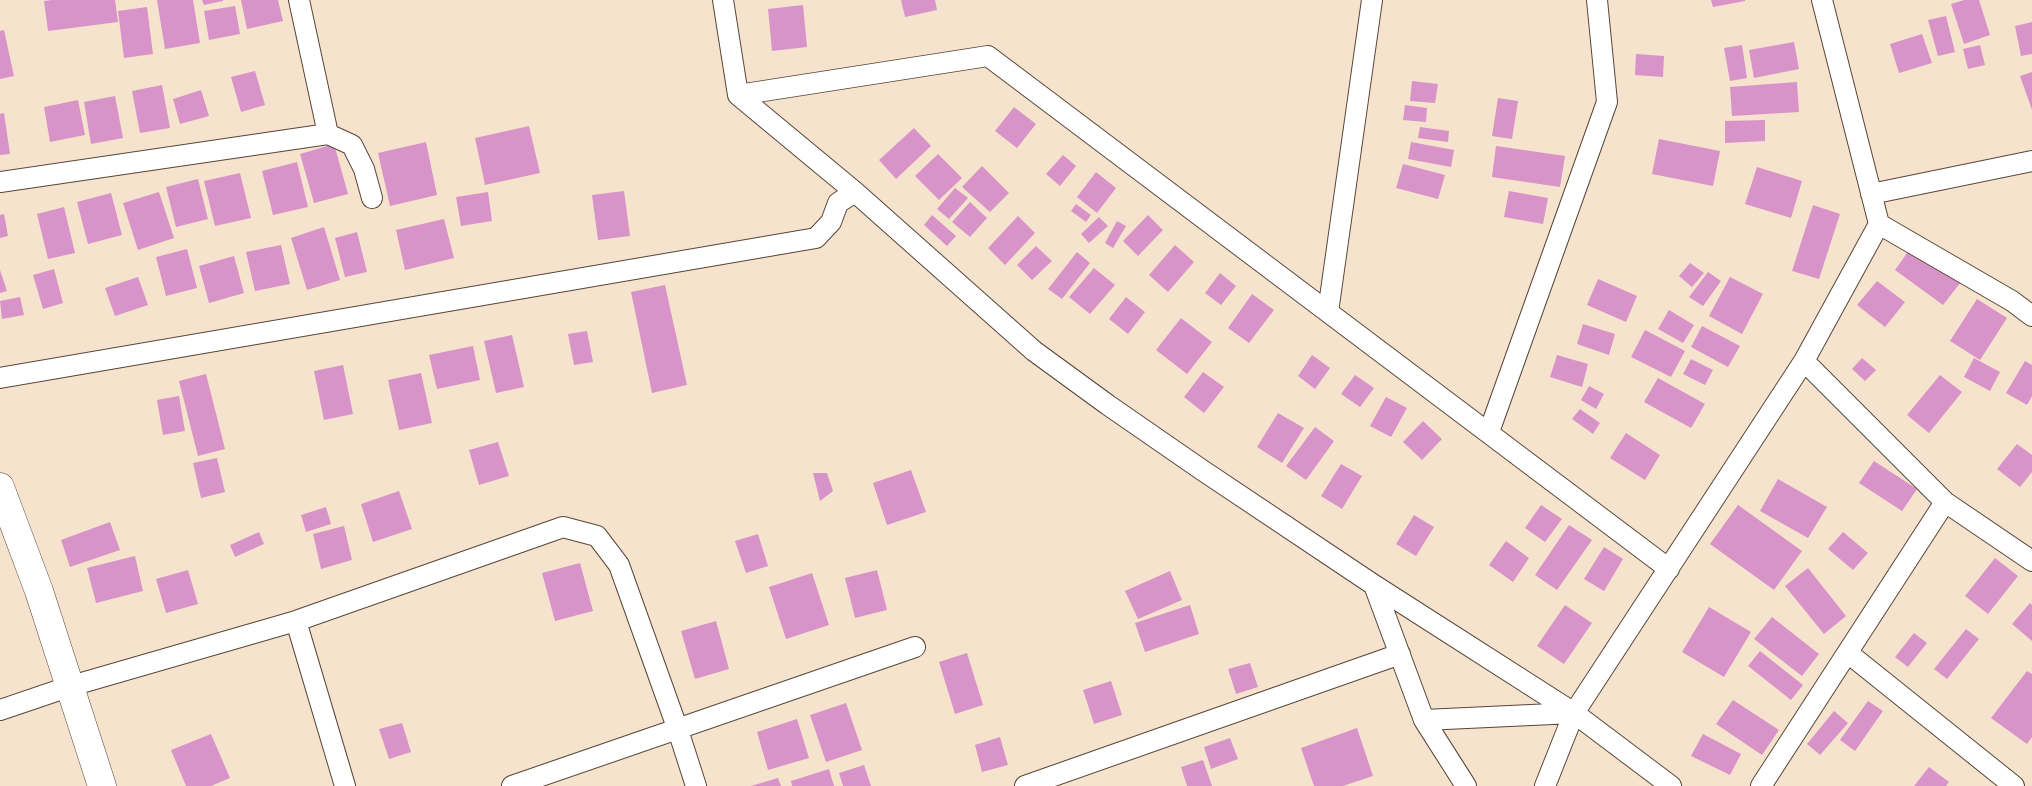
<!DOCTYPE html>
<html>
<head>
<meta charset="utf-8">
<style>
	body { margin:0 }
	canvas { display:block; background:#f6e3cd }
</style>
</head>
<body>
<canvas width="2032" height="786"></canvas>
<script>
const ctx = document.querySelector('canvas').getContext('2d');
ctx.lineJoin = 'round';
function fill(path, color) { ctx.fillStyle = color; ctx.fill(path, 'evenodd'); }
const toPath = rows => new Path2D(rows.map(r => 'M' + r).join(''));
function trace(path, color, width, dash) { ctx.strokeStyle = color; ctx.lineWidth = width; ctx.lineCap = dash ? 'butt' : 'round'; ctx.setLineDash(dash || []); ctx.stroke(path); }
fill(toPath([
	[52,0,115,0,118,22,48,31,44,1],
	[157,0,193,0,200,43,165,49],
	[202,0,223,0,223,1,204,5],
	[241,0,278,0,283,21,247,29],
	[901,0,935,0,937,10,905,17],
	[1711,0,1745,0,1745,1,1713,7],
	[1964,0,1979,0,1990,35,1964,44,1951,4],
	[803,5,807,47,772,51,768,9],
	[235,6,240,34,209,40,204,11],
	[147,7,153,54,124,58,118,11],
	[1946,16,1955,52,1938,56,1928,20],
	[2032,22,2032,54,2021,56,2015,26],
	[4,30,14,76,0,79,0,31],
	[1922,34,1932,63,1899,73,1890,44],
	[1794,42,1799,69,1754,78,1749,50],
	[1742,45,1747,78,1730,81,1724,48],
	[1980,45,1985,65,1968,69,1963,49],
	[1636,54,1664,56,1663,77,1635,75],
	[255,71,265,105,241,112,231,77],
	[2032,72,2032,110,2020,76],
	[1412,81,1438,84,1435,103,1410,101],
	[1797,82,1799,112,1732,116,1730,87],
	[162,85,170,128,140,133,132,91],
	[201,90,209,116,180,124,173,99],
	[115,96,123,138,91,144,84,102],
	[1498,98,1518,101,1512,139,1492,136],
	[78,100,85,135,50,142,44,107],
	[1405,105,1427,108,1426,122,1403,120],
	[1014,107,1036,124,1017,148,995,131],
	[4,113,10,154,0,155,0,114],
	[1765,120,1765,141,1725,143,1725,121],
	[529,126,540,173,485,185,475,138],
	[1420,127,1449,131,1448,142,1418,138],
	[914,128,931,146,896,179,879,160],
	[1659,139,1720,151,1713,186,1652,174],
	[426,142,437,195,390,206,378,153],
	[1411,142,1454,150,1451,167,1408,159],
	[334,144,348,194,314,203,300,154],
	[1496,146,1565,156,1560,187,1492,177],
	[938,154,962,178,939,200,915,176],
	[1063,155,1076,166,1060,186,1046,174],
	[297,162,308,207,273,215,262,171],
	[1403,164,1445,175,1438,199,1396,188],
	[982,166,1009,193,990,212,962,187],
	[1757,167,1802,181,1791,218,1745,204],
	[1096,172,1116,188,1097,213,1077,197],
	[240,173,251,218,215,226,204,181],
	[198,179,208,219,176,227,166,187],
	[955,188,968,198,949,219,937,209],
	[624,191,630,236,598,240,592,195],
	[1509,191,1548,198,1543,224,1504,217],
	[159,192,174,238,138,250,123,203],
	[488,192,492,221,461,226,456,197],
	[111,193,122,235,88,244,77,202],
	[970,202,987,218,970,237,952,222],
	[1076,204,1091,215,1086,222,1071,211],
	[1813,205,1840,214,1819,279,1792,271],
	[64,207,75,253,48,259,37,214],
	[4,214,8,236,0,238,0,215],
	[932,215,956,236,947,246,924,225],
	[1148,215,1163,230,1138,256,1123,241],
	[1018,216,1035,233,1005,265,988,248],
	[1099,217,1108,226,1089,243,1081,234],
	[444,219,454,258,405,270,396,230],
	[1117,221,1126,226,1113,248,1105,243],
	[324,227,340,280,307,290,291,238],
	[357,232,367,272,345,277,335,238],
	[281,245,290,284,255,291,246,252],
	[1175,245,1194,262,1168,292,1149,275],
	[1036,246,1052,261,1032,280,1017,265],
	[1912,246,1961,282,1943,305,1895,270],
	[187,249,197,288,166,296,156,257],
	[1077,252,1090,263,1062,299,1048,289],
	[234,256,244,293,209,303,199,266],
	[1690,263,1704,273,1692,287,1679,276],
	[1094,268,1115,285,1090,314,1069,297],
	[54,269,63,303,43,309,33,275],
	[0,270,7,291,0,293],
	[1708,272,1721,281,1703,306,1689,297],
	[1220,273,1236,286,1221,305,1205,293],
	[138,277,148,305,115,316,105,288],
	[1730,277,1763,294,1742,334,1709,316],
	[1598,279,1637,296,1626,322,1587,305],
	[1877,281,1905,302,1885,327,1857,305],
	[665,285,687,385,652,393,631,292],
	[1252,294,1274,310,1249,343,1228,328],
	[20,297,24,315,2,319,0,301],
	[1126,297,1145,312,1128,334,1109,319],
	[1977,299,2007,318,1980,360,1950,341],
	[1669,310,1694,325,1683,343,1658,329],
	[1181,318,1212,342,1187,374,1156,350],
	[1583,324,1615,334,1609,355,1577,344],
	[1702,326,1740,346,1728,367,1691,347],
	[1645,330,1685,351,1671,377,1631,357],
	[587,331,593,362,574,365,568,334],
	[512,335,524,387,496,393,484,341],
	[473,346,480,380,437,389,429,355],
	[1312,355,1330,368,1315,389,1298,376],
	[1557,355,1588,364,1582,387,1550,377],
	[1862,358,1876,370,1865,381,1852,369],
	[1974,358,2000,372,1990,391,1964,377],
	[1691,359,1713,370,1705,385,1683,374],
	[2025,361,2032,365,2032,396,2027,405,2006,393],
	[343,365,353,414,324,420,314,371],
	[1203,372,1224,387,1204,413,1184,397],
	[421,373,432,423,399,430,388,380],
	[206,374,225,449,198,456,179,381],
	[1355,375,1374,388,1360,407,1341,394],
	[1940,375,1962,392,1929,433,1907,415],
	[1658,378,1705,404,1691,428,1644,402],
	[1589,386,1604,394,1596,409,1581,400],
	[179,396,185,431,163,435,157,400],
	[1386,397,1407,408,1391,437,1370,426],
	[1580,409,1600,423,1593,434,1572,419],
	[1278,413,1304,428,1282,463,1257,447],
	[1423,421,1442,439,1422,460,1403,442],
	[1315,427,1334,441,1306,480,1286,466],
	[1626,433,1660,455,1645,480,1610,458],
	[498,442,509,476,479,485,469,450],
	[2017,444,2032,455,2032,472,2020,487,1997,469],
	[217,458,225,492,201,498,193,463],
	[1874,461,1917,489,1902,511,1859,483],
	[1341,464,1362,476,1342,509,1321,496],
	[911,470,926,512,887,525,873,483],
	[813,473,827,473,833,491,820,501],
	[1778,479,1827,507,1808,538,1760,511],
	[399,491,412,529,373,542,361,504],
	[1541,505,1562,519,1545,542,1525,528],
	[1738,505,1802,551,1774,590,1710,544],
	[326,507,331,524,306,532,301,515],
	[1414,515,1434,527,1416,556,1396,544],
	[110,522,120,550,70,567,61,540],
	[1569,525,1592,540,1557,590,1535,575],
	[344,526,352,560,321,569,313,534],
	[259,532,264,544,235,557,230,545],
	[1843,532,1868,553,1853,570,1828,549],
	[758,534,768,566,746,573,735,541],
	[1506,541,1529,558,1513,582,1489,565],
	[1604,547,1623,559,1604,591,1584,579],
	[135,556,143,591,96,603,87,568],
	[1995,558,2018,576,1988,614,1965,596],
	[580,563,593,611,555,621,542,573],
	[1808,568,1846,616,1824,634,1785,586],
	[188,570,198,604,166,613,156,579],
	[877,570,887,610,855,618,845,578],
	[1170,571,1182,600,1138,619,1125,591],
	[812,573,829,625,786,639,769,587],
	[2030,603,2032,605,2032,641,2012,624],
	[1190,605,1199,634,1145,652,1135,623],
	[1565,605,1592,623,1564,664,1537,646],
	[1709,607,1751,632,1724,677,1682,652],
	[1772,617,1819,654,1802,676,1754,639],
	[716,621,729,669,695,679,681,631],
	[1966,629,1979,639,1947,679,1934,669],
	[1914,633,1927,643,1908,667,1895,657],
	[1760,651,1803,685,1791,700,1748,666],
	[967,653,983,705,955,714,939,662],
	[1250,663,1258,687,1236,694,1228,669],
	[2027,671,2032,674,2032,737,2027,744,1991,718],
	[1111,681,1122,715,1094,724,1083,690],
	[1733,700,1779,730,1762,755,1716,724],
	[1868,701,1883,711,1855,751,1840,740],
	[846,703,862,750,826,762,810,715],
	[1834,711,1848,723,1820,755,1807,744],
	[797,719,809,758,768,770,757,732],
	[402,723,411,752,389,759,379,729],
	[1357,728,1373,776,1343,786,1314,786,1301,748],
	[211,734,230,778,211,786,186,786,171,750],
	[1703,734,1741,754,1730,775,1691,756],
	[1000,737,1008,765,982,772,975,745],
	[1230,738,1238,759,1211,769,1204,747],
	[1203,760,1212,786,1187,786,1181,767],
	[864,765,871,786,843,786,839,773],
	[1929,767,1949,782,1946,786,1914,786],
	[829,769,834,786,792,786,791,781],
	[778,778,781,786,751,786]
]), '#d894c8');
const street = toPath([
	[723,0,738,95,855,192,1034,351,1108,405,1202,470,1374,585,1574,713,1671,786],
	[738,95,988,56,1669,569],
	[328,134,352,145,364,169,372,198],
	[0,182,328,134,299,0],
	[1871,194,2032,161],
	[1879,224,2012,301,2032,316],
	[1328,312,1372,0],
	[1804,361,1945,502,2032,561],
	[0,378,816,238,831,222,838,203,855,192],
	[1489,432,1607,102,1597,0],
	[1374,585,1424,720,1466,786],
	[296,621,345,786],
	[1848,653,2014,786],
	[0,710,71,686,296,621,563,527,597,536,619,565,678,730,696,786],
	[1424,720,1574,713],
	[512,786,915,647],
	[1025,786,1400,654],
	[1545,786,1574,713,1804,361,1879,224,1822,0],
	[1761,786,1945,502]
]);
const secondary = toPath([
	[0,487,39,591,102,786]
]);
trace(street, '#574638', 22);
trace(secondary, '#574638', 29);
trace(street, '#fff', 20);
trace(secondary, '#fff', 28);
</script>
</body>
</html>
